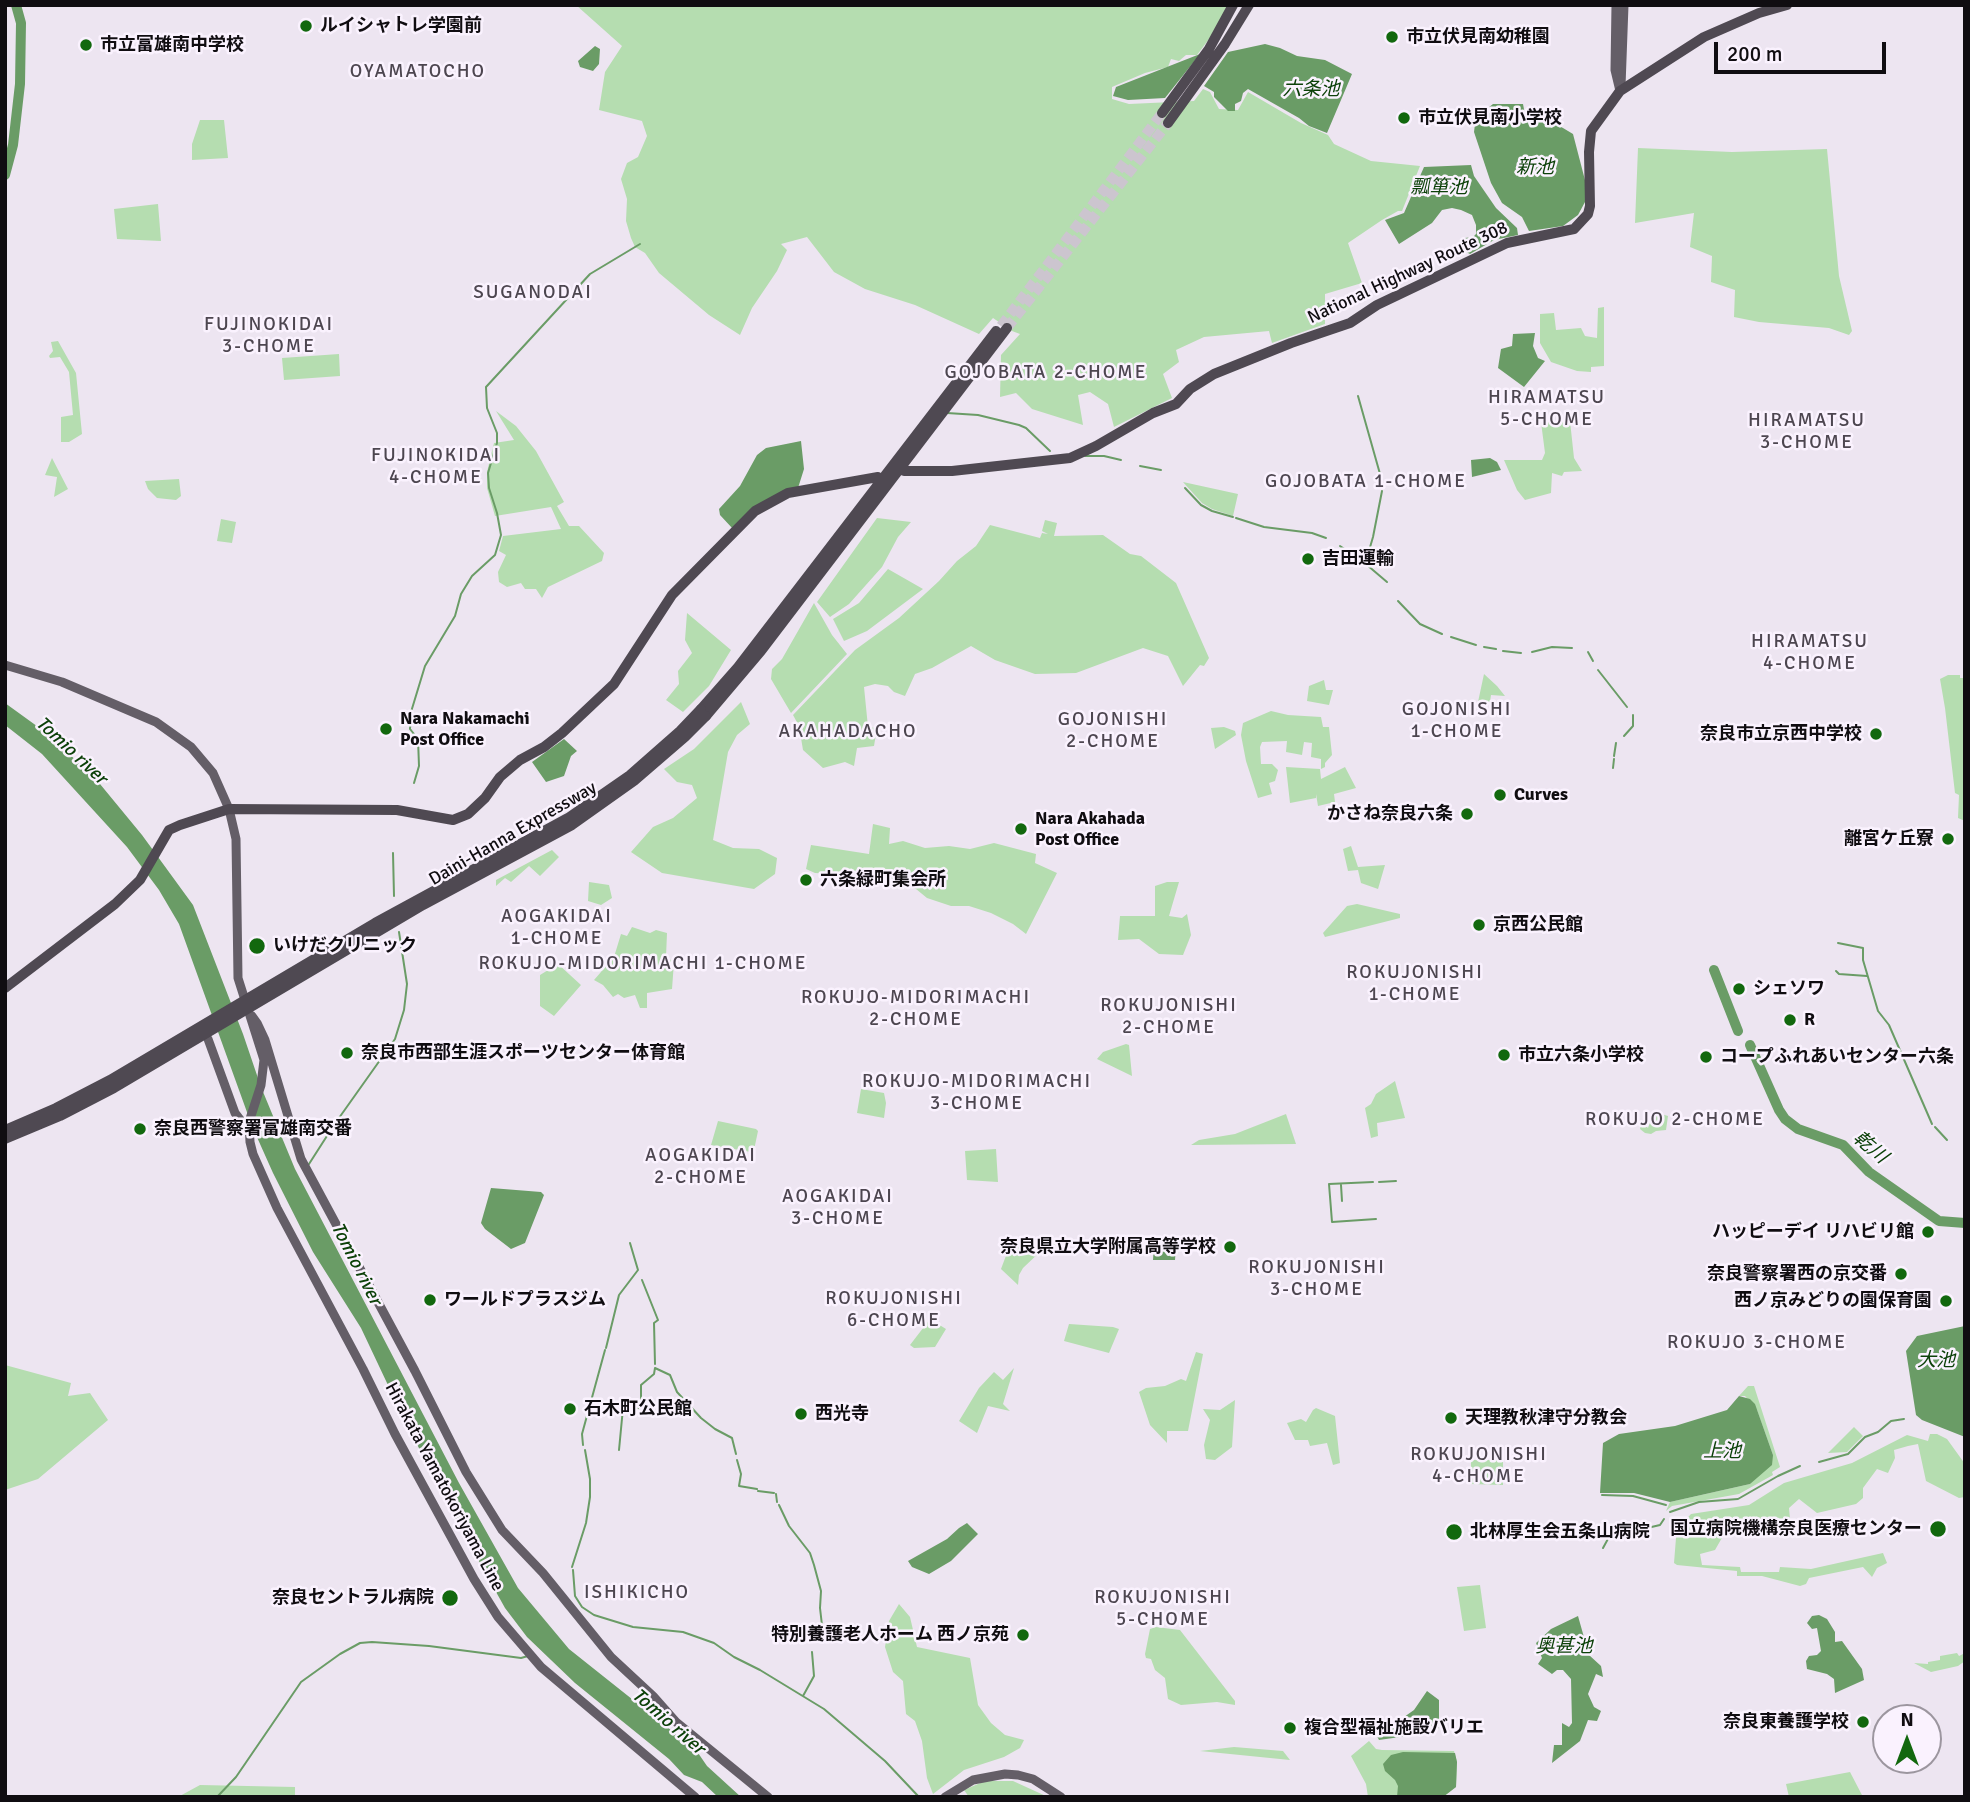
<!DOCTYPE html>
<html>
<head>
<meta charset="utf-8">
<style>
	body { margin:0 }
	#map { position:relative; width:1970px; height:1802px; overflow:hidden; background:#ede5f1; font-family:Signika,sans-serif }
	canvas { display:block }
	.frame { position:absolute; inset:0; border:7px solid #100d11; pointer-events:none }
	.north { position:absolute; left:1872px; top:1704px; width:70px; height:70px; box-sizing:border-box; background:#faf2fe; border:2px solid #9c969f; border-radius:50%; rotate:0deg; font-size:19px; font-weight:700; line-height:28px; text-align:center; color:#100d11 }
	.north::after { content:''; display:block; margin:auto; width:24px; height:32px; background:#12680e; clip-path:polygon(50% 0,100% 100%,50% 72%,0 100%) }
	.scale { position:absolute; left:1714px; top:42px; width:172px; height:32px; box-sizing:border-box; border:4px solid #100d11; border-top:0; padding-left:9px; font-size:21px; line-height:24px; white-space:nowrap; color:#100d11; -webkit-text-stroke:5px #faf2fe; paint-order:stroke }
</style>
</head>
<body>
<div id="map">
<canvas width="1970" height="1802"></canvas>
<div class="frame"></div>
<div class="north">N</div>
<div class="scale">200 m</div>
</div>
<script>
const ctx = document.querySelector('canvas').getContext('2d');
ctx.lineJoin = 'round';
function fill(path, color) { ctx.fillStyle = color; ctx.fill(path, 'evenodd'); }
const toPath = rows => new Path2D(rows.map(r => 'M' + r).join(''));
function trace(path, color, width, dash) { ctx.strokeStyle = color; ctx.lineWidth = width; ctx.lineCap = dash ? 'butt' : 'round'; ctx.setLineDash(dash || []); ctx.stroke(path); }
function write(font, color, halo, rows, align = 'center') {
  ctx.font = font + ' Signika,"Noto Sans JP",sans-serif'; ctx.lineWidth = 5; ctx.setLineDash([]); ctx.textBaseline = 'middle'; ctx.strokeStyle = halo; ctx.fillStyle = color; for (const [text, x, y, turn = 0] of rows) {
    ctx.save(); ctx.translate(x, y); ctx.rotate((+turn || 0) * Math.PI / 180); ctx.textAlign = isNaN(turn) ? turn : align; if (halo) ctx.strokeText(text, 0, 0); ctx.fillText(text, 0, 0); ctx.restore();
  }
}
fill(toPath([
	[576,5,1228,5,1215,31,1197,55,1186,55,1179,61,1171,59,1168,67,1145,73,1112,87,1112,99,1129,104,1194,101,1203,89,1210,92,1219,109,1238,110,1248,92,1301,123,1328,135,1334,144,1371,161,1420,166,1402,211,1398,211,1382,220,1348,243,1362,283,1325,294,1325,324,1272,343,1269,331,1204,337,1176,350,1179,362,1163,374,1172,398,1114,427,1108,404,1090,392,1078,395,1083,425,1032,409,1016,393,1000,397,1001,355,1020,334,1012,331,993,318,979,334,915,305,865,289,834,272,807,237,781,244,787,250,777,271,752,308,740,335,709,315,659,273,645,253,635,247,631,238,626,221,627,199,621,179,627,163,638,157,647,136,642,121,599,110,605,72,622,46],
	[200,120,224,120,228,158,192,160,192,144],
	[1638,148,1732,152,1827,149,1839,276,1852,331,1849,335,1829,328,1759,322,1734,317,1735,290,1711,282,1712,256,1690,247,1694,213,1635,223],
	[158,204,161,241,117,239,114,209],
	[1604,307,1604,366,1591,367,1591,372,1577,371,1551,362,1540,343,1540,314,1554,313,1556,330,1581,328,1585,336,1597,338,1598,308],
	[58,341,76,373,82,434,69,442,61,442,61,417,73,415,69,372,60,357,50,358,49,356,53,351,51,342],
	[339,354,340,376,284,380,282,358],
	[496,411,516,426,536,451,564,502,557,506,569,526,579,526,604,553,602,561,548,587,542,598,536,589,525,589,521,583,507,587,499,582,498,572,506,555,499,551,503,536,561,529,551,507,495,516,487,488,487,472,494,443,514,440],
	[1570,421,1574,458,1582,471,1564,472,1562,476,1552,473,1551,493,1525,500,1517,490,1504,460,1542,460,1545,453,1541,422],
	[52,458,68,489,54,497,57,477,45,475],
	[179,479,181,496,176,500,157,498,148,489,145,481],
	[1183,482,1238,494,1233,516,1212,509,1202,503],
	[877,518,911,522,898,537,882,567,849,604,830,617,817,602],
	[221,519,236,522,232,543,217,541],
	[1045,520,1057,523,1054,536,1103,535,1130,554,1141,556,1176,583,1209,658,1204,666,1200,665,1183,686,1168,656,1143,648,1076,673,1035,674,995,660,971,646,932,668,915,674,905,696,894,692,888,686,875,684,864,687,868,727,877,728,874,746,857,748,854,766,845,762,823,768,803,750,799,726,793,715,855,650,899,618,939,581,957,561,976,546,990,525,1040,538,1042,533,1048,534,1042,531],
	[888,569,923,589,867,631,844,641,833,619,859,603],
	[814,603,832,635,847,654,791,713,771,679,772,669,782,659],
	[687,613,731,650,709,686,683,712,666,700,679,684,678,671,692,653,685,640],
	[1484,674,1497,686,1505,696,1491,695,1490,702,1478,702],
	[1948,675,1960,675,1960,678,1965,678,1965,821,1958,818,1959,795,1955,793,1945,708,1940,679],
	[1324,680,1326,690,1333,690,1329,705,1307,701,1309,686],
	[741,702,750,724,737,735,728,752,713,840,733,848,759,849,777,858,775,874,754,889,662,873,631,852,653,827,673,818,697,798,692,785,677,782,664,769,694,749],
	[1271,711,1288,715,1321,717,1323,727,1329,727,1332,755,1325,763,1325,767,1321,769,1321,759,1311,757,1312,743,1304,742,1302,755,1286,752,1287,741,1262,742,1260,747,1261,764,1272,764,1278,770,1275,781,1269,783,1272,794,1258,798,1246,761,1241,735,1243,723],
	[1224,727,1235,731,1236,735,1215,749,1211,728],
	[1286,767,1320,769,1321,779,1345,767,1356,788,1334,794,1335,802,1318,806,1316,794,1316,798,1290,803],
	[873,824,890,828,889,844,903,841,925,848,949,846,970,849,994,843,1036,854,1035,863,1057,873,1026,934,1013,924,991,913,969,906,951,906,927,898,916,889,875,879,867,884,845,882,832,874,815,873,806,869,811,845,869,854],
	[1351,846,1358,867,1385,865,1378,889,1361,883,1358,870,1348,871,1343,849],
	[552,850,559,857,540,876,529,866,511,882,505,878,496,886,496,880],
	[589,882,609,885,612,898,601,905,588,901],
	[1167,882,1179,882,1169,916,1182,918,1187,914,1191,935,1183,955,1159,954,1139,939,1118,940,1120,916,1155,916,1155,886],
	[1357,904,1400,914,1400,918,1325,937,1323,933,1347,906],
	[632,927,650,933,656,930,667,933,666,957,674,962,672,989,647,993,647,1008,640,1008,635,995,624,998,618,994,613,997,603,985,594,980,614,957,621,934,627,936],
	[558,964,581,985,554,1016,540,1006,540,975],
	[1126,1044,1129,1045,1132,1076,1097,1059,1103,1052],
	[1395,1081,1405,1118,1377,1123,1378,1136,1371,1138,1365,1108,1371,1104,1376,1094],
	[861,1089,884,1093,886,1103,884,1118,857,1113],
	[1654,1112,1668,1116,1666,1130,1656,1131,1651,1134,1645,1133,1640,1129,1642,1122,1648,1128],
	[1286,1114,1296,1144,1191,1145,1199,1140,1235,1134],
	[718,1121,756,1129,758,1131,754,1150,751,1152,711,1145],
	[996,1149,998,1182,967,1180,965,1151],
	[1013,1237,1062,1241,1042,1250,1023,1268,1019,1275,1018,1285,1001,1269],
	[930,1319,946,1329,935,1347,914,1348,910,1345],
	[1069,1324,1113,1327,1119,1329,1109,1353,1064,1341],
	[1196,1352,1203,1354,1188,1431,1167,1431,1167,1443,1150,1425,1139,1392,1146,1388,1165,1386,1181,1379,1186,1381],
	[5,1365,71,1383,68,1396,90,1393,108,1420,38,1479,5,1490],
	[1014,1368,1003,1404,1010,1411,988,1406,977,1433,959,1421,979,1388,994,1372,1003,1380],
	[1748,1386,1754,1386,1780,1467,1772,1472,1773,1475,1739,1494,1672,1506,1666,1511,1670,1502,1750,1484,1773,1455,1757,1410,1745,1396,1739,1396],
	[1235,1400,1232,1447,1215,1460,1206,1459,1204,1445,1210,1420,1203,1409,1220,1410],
	[1316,1408,1335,1416,1340,1463,1333,1465,1327,1443,1310,1446,1308,1440,1295,1440,1287,1423,1301,1419,1306,1422,1313,1410],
	[1854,1427,1863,1436,1847,1452,1828,1453],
	[1930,1434,1937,1434,1947,1439,1965,1464,1965,1497,1959,1498,1926,1481,1918,1444,1908,1446,1894,1450,1895,1458,1888,1473,1877,1469,1863,1488,1863,1498,1856,1504,1817,1513,1799,1499,1789,1508,1790,1519,1785,1528,1723,1536,1715,1550,1700,1554,1702,1565,1740,1567,1741,1572,1779,1572,1780,1567,1811,1569,1883,1553,1887,1563,1877,1568,1872,1577,1863,1567,1809,1578,1806,1584,1800,1586,1762,1576,1737,1576,1737,1571,1677,1565,1674,1563,1676,1538,1680,1526,1691,1514,1749,1505,1784,1483,1852,1463,1907,1435,1928,1441],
	[1471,1460,1503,1460,1503,1485,1471,1484],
	[1480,1585,1486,1628,1464,1631,1457,1587],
	[899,1604,910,1617,917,1647,970,1658,978,1705,991,1723,1005,1735,1024,1740,1020,1748,1004,1757,964,1770,933,1794,927,1778,922,1741,915,1721,906,1714,903,1681,893,1672,885,1647,889,1621],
	[1156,1627,1180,1630,1235,1701,1235,1705,1217,1702,1181,1705,1168,1699,1165,1678,1155,1670,1151,1659,1146,1658,1145,1654,1150,1629],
	[1957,1653,1959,1656,1965,1653,1965,1661,1958,1666,1931,1672,1914,1663,1928,1664,1928,1662,1940,1660,1940,1656],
	[1369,1741,1376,1749,1382,1750,1454,1751,1457,1762,1456,1787,1443,1797,1368,1797,1366,1784,1351,1756],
	[1234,1747,1283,1751,1290,1760,1200,1751],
	[1850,1772,1863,1797,1789,1797,1786,1784],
	[985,1781,1013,1781,1048,1797,969,1797,964,1790],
	[200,1785,295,1787,295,1797,178,1797]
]), '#b5ddb0');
fill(toPath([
	[1265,44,1280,48,1297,56,1325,60,1352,74,1327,133,1309,126,1299,118,1248,89,1243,93,1241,101,1235,104,1235,111,1228,111,1214,97,1214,92,1204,86,1228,52],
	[595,46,600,49,599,64,593,71,580,67,578,61],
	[1200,54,1165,98,1128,100,1113,96,1116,87],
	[1493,104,1523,104,1526,120,1553,122,1573,134,1586,184,1585,202,1578,215,1563,226,1529,231,1522,217,1502,203,1491,183,1474,132,1477,108,1488,108],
	[1471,165,1474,176,1496,208,1517,228,1518,235,1494,240,1470,254,1466,252,1465,238,1473,237,1476,234,1476,225,1472,215,1461,210,1452,208,1442,210,1432,223,1399,244,1385,220,1404,213,1424,167],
	[1535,333,1533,346,1538,358,1545,361,1524,387,1498,368,1501,349,1512,346,1513,334],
	[801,441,804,469,798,488,733,529,720,515,719,509,740,486,757,455,766,448],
	[1490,458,1497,462,1501,470,1472,477,1471,460],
	[5,703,52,737,100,784,142,835,193,905,243,1034,261,1087,295,1169,459,1483,518,1588,569,1649,696,1750,707,1766,741,1797,718,1797,702,1782,684,1775,669,1759,575,1683,527,1637,505,1608,457,1522,404,1419,361,1328,313,1252,273,1173,252,1126,179,924,159,890,127,847,42,754,5,725],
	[564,739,577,751,571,756,564,776,546,782,532,762],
	[491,1188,541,1192,544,1195,525,1243,511,1249,485,1229,481,1223],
	[1154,1245,1176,1245,1175,1260,1153,1260],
	[1965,1326,1965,1437,1922,1420,1916,1415,1906,1351,1917,1336],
	[1739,1396,1750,1399,1755,1404,1773,1455,1772,1465,1750,1484,1670,1502,1634,1493,1600,1493,1603,1443,1619,1434,1675,1426,1727,1410],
	[967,1523,978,1534,951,1561,929,1574,912,1567,908,1561,947,1539,959,1528],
	[1819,1615,1827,1619,1835,1632,1835,1642,1842,1641,1862,1669,1864,1680,1835,1693,1834,1679,1827,1674,1807,1669,1806,1661,1809,1656,1817,1655,1821,1651,1817,1628,1812,1629,1807,1623,1812,1616],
	[1578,1616,1589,1655,1601,1666,1603,1677,1596,1674,1588,1694,1594,1707,1601,1711,1597,1721,1588,1720,1580,1741,1552,1763,1554,1745,1562,1745,1562,1723,1569,1727,1572,1723,1571,1679,1563,1670,1557,1670,1552,1674,1538,1664,1542,1658,1536,1643,1551,1629],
	[1427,1691,1439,1700,1439,1728,1428,1733,1379,1740,1377,1736,1414,1710],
	[1403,1752,1455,1753,1457,1762,1456,1787,1443,1797,1397,1797,1398,1786,1395,1780,1385,1771,1383,1764,1391,1755]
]), '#6a9c66');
trace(toPath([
	[1358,396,1382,481],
	[947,413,978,415,1019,425,1026,428,1050,451],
	[1085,456,1104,456,1121,460],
	[1140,466,1161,470],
	[1185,488,1201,505,1212,511,1233,517],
	[1382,491,1373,537,1366,561,1367,565,1387,582],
	[1236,518,1264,527,1312,533,1326,538],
	[1340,546,1355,556],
	[1398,601,1420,624,1442,634],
	[1451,637,1476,645],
	[1484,647,1496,649],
	[1503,651,1521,653],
	[1532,652,1552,647,1572,648],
	[1588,652,1593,661],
	[1598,670,1627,707],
	[1624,736,1633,726,1633,715],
	[1614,756,1616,743],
	[1613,768,1614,759],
	[414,783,419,766,418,739,410,729,411,712,425,666,455,616,461,594,472,576,495,555,501,535,497,513,489,488,488,473,497,443,497,433,487,408,486,387,590,274,640,244],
	[393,853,394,896],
	[1838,943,1863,948,1863,960,1878,1011,1889,1025,1932,1124],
	[1836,971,1839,974,1867,976],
	[1935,1127,1947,1140],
	[309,1164,334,1125,395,1039,404,1010,407,984,399,932],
	[1373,1182,1329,1184,1332,1222,1376,1219],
	[1379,1182,1396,1181],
	[1341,1185,1342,1201],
	[642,1280,658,1320,654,1323,655,1364],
	[606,1348,619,1295,638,1270,630,1243],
	[655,1368,670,1375,677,1392,701,1418,715,1429,732,1438,736,1454],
	[583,1445,582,1434,605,1350],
	[619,1450,623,1408,641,1408,641,1385,654,1374,655,1368],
	[737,1460,741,1474,739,1486,757,1489],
	[1819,1462,1848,1454,1865,1437,1878,1432,1891,1421,1904,1419],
	[758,1491,774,1493],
	[776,1494,777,1502],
	[1602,1495,1633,1496,1666,1505],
	[779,1505,789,1526,810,1553,814,1565,821,1591,820,1608,823,1634,817,1639],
	[1670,1512,1699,1502,1738,1499,1778,1476,1800,1466],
	[1604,1531,1609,1536],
	[1603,1548,1609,1537,1660,1525,1664,1519],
	[572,1567,586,1523,590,1497,590,1479,585,1450],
	[573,1570,575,1596,582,1607,594,1615,633,1627,683,1632,714,1643,734,1657,760,1670,824,1709,885,1761,919,1797],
	[803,1696,814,1676,812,1652],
	[217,1797,236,1777,301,1682,340,1654,360,1643,372,1642,429,1646,521,1658,528,1656]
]), '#6a9c66', 2);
trace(toPath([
	[5,175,13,145,20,84,21,23,16,5],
	[1714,970,1738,1031],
	[1750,1045,1779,1110,1785,1119,1798,1129,1843,1145,1869,1172,1939,1221,1965,1223]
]), '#6a9c66', 10);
trace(toPath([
	[1001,326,1162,113],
	[1007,328,1168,123]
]), '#ccc5cf', 10, [10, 5]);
trace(toPath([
	[1616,5,1615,70,1620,91],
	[1621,86,1624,5],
	[5,665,62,682,156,722,191,747,213,773,229,809,236,839,238,978,264,1060,261,1085,249,1122,250,1142,253,1154,277,1208,363,1369,395,1434,474,1579,498,1617,541,1667,695,1797],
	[252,1016,257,1023,265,1040,301,1159,415,1371,466,1472,502,1530,543,1573,611,1657,653,1696,676,1722,768,1797],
	[208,1039,235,1113,249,1131],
	[945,1797,973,1780,1005,1774,1018,1775,1033,1779,1061,1797]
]), '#645e67', 9);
trace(toPath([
	[1162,113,1209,49,1233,5],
	[1168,123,1225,44,1249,5],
	[904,471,952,471,1070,458,1096,446,1153,413,1176,404,1190,389,1214,374,1291,343,1350,323,1377,305,1507,243,1574,229,1588,214,1590,206,1589,152,1591,131,1620,91,1704,37,1759,13,1787,5],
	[701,709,738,667,996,331],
	[706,716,761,651,1007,328],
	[5,988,115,904,140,880,169,830,180,825,229,809,397,810,453,820,468,814,485,798,500,777,520,760,544,747,562,733,614,684,672,595,755,511,788,493,878,477]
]), '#4f4952', 10);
trace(toPath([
	[5,1130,56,1108,110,1080,375,923,568,818,630,775,680,731,701,709],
	[5,1139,60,1116,114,1088,423,905,572,825,634,781,685,737,706,716]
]), '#4f4952', 10);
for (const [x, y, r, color] of [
	[306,26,7,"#12680e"],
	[1392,37,7,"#12680e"],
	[86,45,7,"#12680e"],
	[1404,118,7,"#12680e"],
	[1308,559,7,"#12680e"],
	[386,729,7,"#12680e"],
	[1876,734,7,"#12680e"],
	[1500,795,7,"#12680e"],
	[1467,814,7,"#12680e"],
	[1021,829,7,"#12680e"],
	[1948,839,7,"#12680e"],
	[806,880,7,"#12680e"],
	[1479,925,7,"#12680e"],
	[257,946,9,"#12680e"],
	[1739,989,7,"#12680e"],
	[1790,1020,7,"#12680e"],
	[347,1053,7,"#12680e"],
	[1504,1055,7,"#12680e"],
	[1706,1057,7,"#12680e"],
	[140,1129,7,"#12680e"],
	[1928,1232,7,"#12680e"],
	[1230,1247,7,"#12680e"],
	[1901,1274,7,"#12680e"],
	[430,1300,7,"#12680e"],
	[1946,1301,7,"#12680e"],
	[570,1409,7,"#12680e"],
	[801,1414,7,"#12680e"],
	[1451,1418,7,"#12680e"],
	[1938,1529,9,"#12680e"],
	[1454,1532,9,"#12680e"],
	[450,1598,9,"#12680e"],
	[1023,1635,7,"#12680e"],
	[1863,1722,7,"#12680e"],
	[1290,1728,7,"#12680e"]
]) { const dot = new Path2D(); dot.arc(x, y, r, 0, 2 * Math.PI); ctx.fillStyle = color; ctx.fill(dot); trace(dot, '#faf2fe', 2.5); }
write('bold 18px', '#100d11', '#faf2fe', [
	["ルイシャトレ学園前",320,26],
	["市立伏見南幼稚園",1406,37],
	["市立富雄南中学校",100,45],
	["市立伏見南小学校",1418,118],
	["吉田運輸",1322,559],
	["Nara Nakamachi",400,719],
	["Post Office",400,740],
	["奈良市立京西中学校",1862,734,"right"],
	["Curves",1514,795],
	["かさね奈良六条",1453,814,"right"],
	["Nara Akahada",1035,819],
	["Post Office",1035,840],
	["離宮ケ丘寮",1934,839,"right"],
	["六条緑町集会所",820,880],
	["京西公民館",1493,925],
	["いけだクリニック",273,946],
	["シェソワ",1753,989],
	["R",1804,1020],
	["奈良市西部生涯スポーツセンター体育館",361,1053],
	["市立六条小学校",1518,1055],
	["コープふれあいセンター六条",1720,1057],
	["奈良西警察署富雄南交番",154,1129],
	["ハッピーデイ リハビリ館",1914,1232,"right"],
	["奈良県立大学附属高等学校",1216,1247,"right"],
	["奈良警察署西の京交番",1887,1274,"right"],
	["ワールドプラスジム",444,1300],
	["西ノ京みどりの園保育園",1932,1301,"right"],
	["石木町公民館",584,1409],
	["西光寺",815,1414],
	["天理教秋津守分教会",1465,1418],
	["国立病院機構奈良医療センター",1922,1529,"right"],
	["北林厚生会五条山病院",1470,1532],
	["奈良セントラル病院",434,1598,"right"],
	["特別養護老人ホーム 西ノ京苑",1009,1635,"right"],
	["奈良東養護学校",1849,1722,"right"],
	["複合型福祉施設バリエ",1304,1728]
], 'left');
write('18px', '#100d11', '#faf2fe', [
	["National Highway Route 308",1408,273,-25],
	["Daini-Hanna Expressway",513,834,-30],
	["Hirakata Yamatokoriyama Line",444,1487,62]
]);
ctx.letterSpacing = '2px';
write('19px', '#4d4650', '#faf2fe', [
	["OYAMATOCHO",418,72],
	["SUGANODAI",533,293],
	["FUJINOKIDAI",269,325],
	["3-CHOME",269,347],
	["GOJOBATA 2-CHOME",1046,373],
	["HIRAMATSU",1547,398],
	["5-CHOME",1547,420],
	["HIRAMATSU",1807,421],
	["3-CHOME",1807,443],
	["FUJINOKIDAI",436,456],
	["4-CHOME",436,478],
	["GOJOBATA 1-CHOME",1366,482],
	["HIRAMATSU",1810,642],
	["4-CHOME",1810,664],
	["GOJONISHI",1457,710],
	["1-CHOME",1457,732],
	["GOJONISHI",1113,720],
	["2-CHOME",1113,742],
	["AKAHADACHO",848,732],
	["AOGAKIDAI",557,917],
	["1-CHOME",557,939],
	["ROKUJO-MIDORIMACHI 1-CHOME",643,964],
	["ROKUJONISHI",1415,973],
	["1-CHOME",1415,995],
	["ROKUJO-MIDORIMACHI",916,998],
	["2-CHOME",916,1020],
	["ROKUJONISHI",1169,1006],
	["2-CHOME",1169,1028],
	["ROKUJO-MIDORIMACHI",977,1082],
	["3-CHOME",977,1104],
	["ROKUJO 2-CHOME",1675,1120],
	["AOGAKIDAI",701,1156],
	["2-CHOME",701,1178],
	["AOGAKIDAI",838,1197],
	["3-CHOME",838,1219],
	["ROKUJONISHI",1317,1268],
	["3-CHOME",1317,1290],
	["ROKUJONISHI",894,1299],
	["6-CHOME",894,1321],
	["ROKUJO 3-CHOME",1757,1343],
	["ROKUJONISHI",1479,1455],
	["4-CHOME",1479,1477],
	["ISHIKICHO",637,1593],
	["ROKUJONISHI",1163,1598],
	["5-CHOME",1163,1620]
]);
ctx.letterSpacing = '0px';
write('italic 19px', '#0c4109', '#faf2fe', [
	["六条池",1311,90],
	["新池",1535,168],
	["瓢箪池",1439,188],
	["Tomio river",71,751,43],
	["乾川",1870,1148,40],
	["Tomio river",356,1264,63],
	["大池",1936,1361],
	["上池",1722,1452],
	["奥甚池",1564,1647],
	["Tomio river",668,1722,41]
]);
</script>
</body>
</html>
